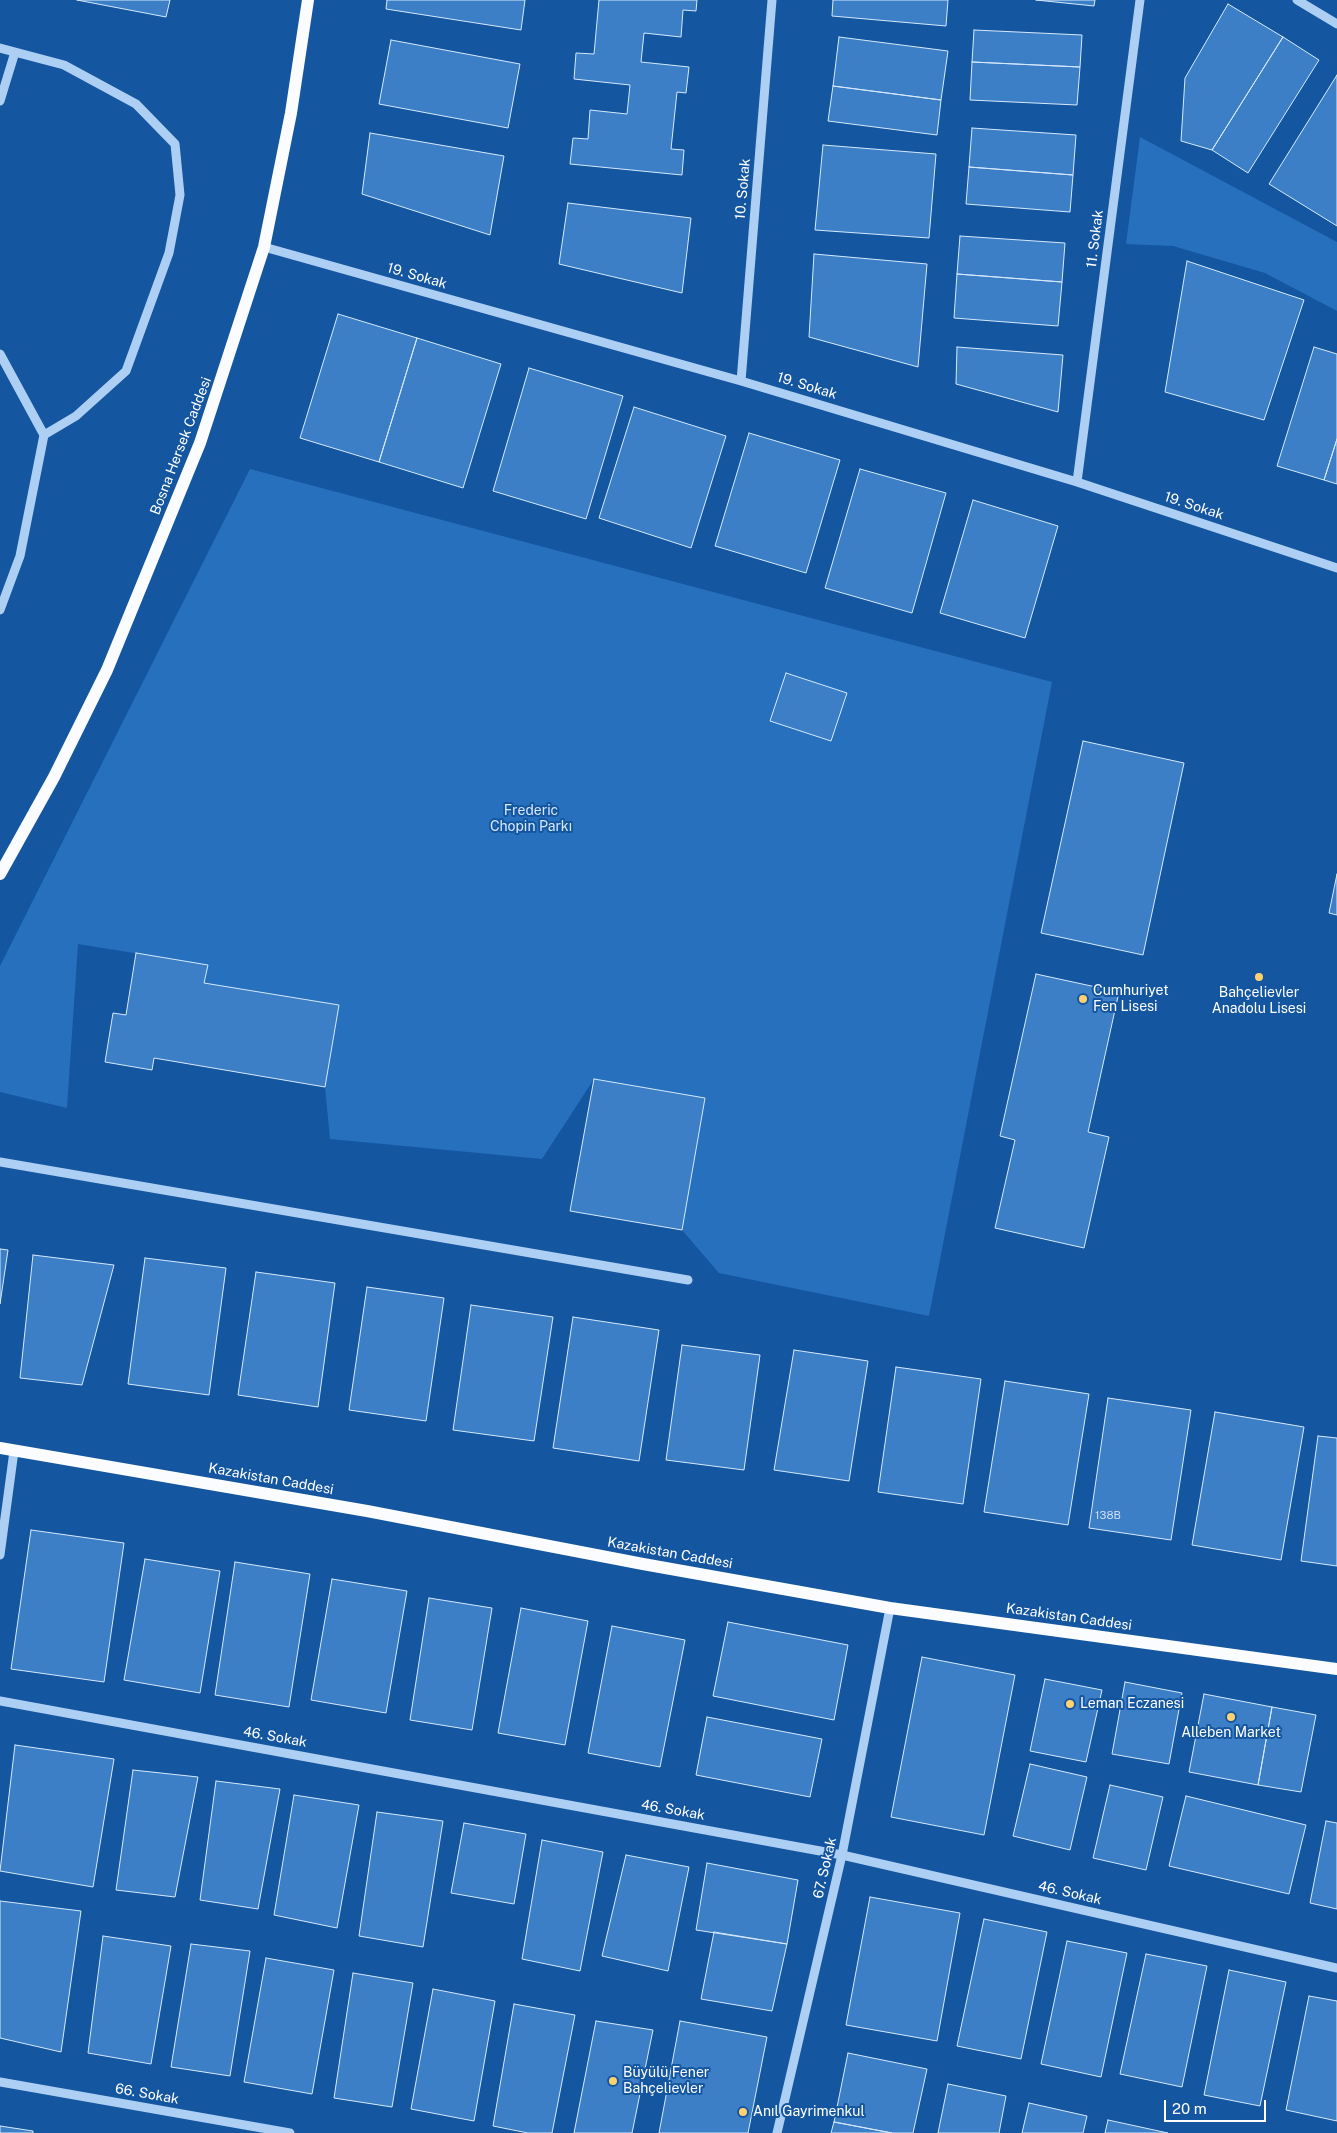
<!DOCTYPE html>
<html>
<head>
<meta charset="utf-8">
<style>
	body { margin:0 }
	#map { position:relative; width:1337px; height:2133px; overflow:hidden; background:#1456a0; font-family:"Public Sans",sans-serif }
	canvas { display:block }
	.scale { position:absolute; left:1164px; top:2100px; width:102px; height:22px; box-sizing:border-box; border:2px solid #fff; border-top:0; padding-left:6px; font-size:15px; line-height:18px; white-space:nowrap; color:#fff; -webkit-text-stroke:4px #1456a0; paint-order:stroke }
</style>
</head>
<body>
<div id="map">
<canvas width="1337" height="2133"></canvas>
<div class="scale">20 m</div>
</div>
<script>
const ctx = document.querySelector('canvas').getContext('2d');
ctx.lineJoin = 'round';
function fill(path, color) { ctx.fillStyle = color; ctx.fill(path, 'evenodd'); }
const toPath = rows => new Path2D(rows.map(r => 'M' + r).join(''));
function trace(path, color, width, dash) { ctx.strokeStyle = color; ctx.lineWidth = width; ctx.lineCap = dash ? 'butt' : 'round'; ctx.setLineDash(dash || []); ctx.stroke(path); }
function write(font, color, halo, rows, align = 'center') {
  ctx.font = font + ' "Public Sans",sans-serif'; ctx.lineWidth = 4; ctx.setLineDash([]); ctx.textBaseline = 'middle'; ctx.strokeStyle = halo; ctx.fillStyle = color; for (const [text, x, y, turn = 0] of rows) {
    ctx.save(); ctx.translate(x, y); ctx.rotate((+turn || 0) * Math.PI / 180); ctx.textAlign = isNaN(turn) ? turn : align; if (halo) ctx.strokeText(text, 0, 0); ctx.fillText(text, 0, 0); ctx.restore();
  }
}
fill(toPath([
	[1140,137,1337,242,1337,311,1265,273,1173,246,1126,244],
	[250,469,1052,682,929,1316,719,1273,682,1230,705,1098,594,1079,542,1159,330,1139,325,1087,339,1005,204,983,208,965,78,944,67,1108,0,1092,0,966]
]), '#2770be');
const building = toPath([
	[77,0,170,0,166,17,77,0],
	[387,0,525,0,521,30,386,9,387,0],
	[599,0,697,0,696,11,683,10,681,37,644,33,641,62,689,67,686,93,677,92,671,149,684,150,682,175,570,164,573,138,588,139,590,110,627,114,630,85,574,79,576,53,594,54,599,0],
	[833,0,948,0,946,26,832,16,833,0],
	[1036,0,1095,0,1094,6,1036,0],
	[1228,4,1283,37,1212,150,1181,141,1185,78,1228,4],
	[974,30,1082,35,1080,67,972,62,974,30],
	[839,37,948,51,941,100,833,86,839,37],
	[1283,37,1319,60,1248,173,1212,150,1283,37],
	[391,40,520,64,508,128,379,104,391,40],
	[972,62,1080,67,1077,105,970,100,972,62],
	[1337,75,1337,226,1269,184,1337,75],
	[833,86,941,100,937,135,828,121,833,86],
	[972,128,1076,135,1073,175,969,167,972,128],
	[370,133,504,156,490,235,362,194,370,133],
	[823,145,936,154,929,238,815,230,823,145],
	[969,167,1073,175,1070,212,966,204,969,167],
	[568,203,691,218,682,293,559,264,568,203],
	[960,236,1065,243,1062,282,957,274,960,236],
	[814,254,927,264,918,367,809,337,814,254],
	[1187,261,1304,300,1264,420,1165,392,1187,261],
	[957,274,1062,282,1058,326,954,318,957,274],
	[338,314,417,338,379,462,300,438,338,314],
	[417,338,501,364,463,488,379,462,417,338],
	[957,347,1063,355,1058,412,956,384,957,347],
	[1314,347,1337,354,1337,439,1324,480,1277,466,1314,347],
	[529,368,623,396,586,519,493,491,529,368],
	[634,407,726,436,691,548,599,518,634,407],
	[749,433,840,460,806,573,715,546,749,433],
	[1337,439,1337,484,1324,480,1337,439],
	[860,469,946,493,912,613,825,588,860,469],
	[973,500,1058,526,1025,638,940,613,973,500],
	[786,673,847,693,831,741,770,721,786,673],
	[1083,741,1184,763,1143,955,1041,933,1083,741],
	[1337,874,1337,915,1329,913,1337,874],
	[136,953,208,965,204,983,339,1005,325,1087,154,1058,152,1070,105,1062,113,1013,126,1015,136,953],
	[1036,974,1119,992,1088,1132,1109,1137,1084,1248,995,1228,1015,1140,1000,1136,1036,974],
	[594,1079,705,1098,682,1230,570,1211,594,1079],
	[0,1249,8,1250,0,1304,0,1249],
	[33,1255,114,1265,82,1385,20,1378,33,1255],
	[145,1258,226,1268,209,1395,128,1384,145,1258],
	[256,1272,335,1283,318,1407,238,1395,256,1272],
	[367,1287,444,1298,426,1421,349,1410,367,1287],
	[471,1305,553,1317,534,1441,453,1430,471,1305],
	[573,1317,659,1330,639,1461,553,1448,573,1317],
	[682,1345,760,1355,744,1470,666,1460,682,1345],
	[794,1350,868,1361,849,1481,774,1470,794,1350],
	[896,1367,981,1379,963,1504,878,1492,896,1367],
	[1005,1381,1089,1394,1068,1525,984,1512,1005,1381],
	[1108,1398,1191,1410,1171,1540,1089,1528,1108,1398],
	[1215,1412,1304,1427,1281,1560,1192,1545,1215,1412],
	[1318,1436,1337,1438,1337,1566,1301,1561,1318,1436],
	[31,1530,124,1543,104,1682,11,1669,31,1530],
	[145,1559,220,1571,200,1693,124,1680,145,1559],
	[235,1562,310,1574,289,1707,215,1695,235,1562],
	[332,1579,407,1591,386,1713,311,1700,332,1579],
	[429,1598,492,1608,472,1730,410,1720,429,1598],
	[521,1608,588,1621,565,1745,498,1733,521,1608],
	[728,1622,848,1645,834,1720,713,1696,728,1622],
	[612,1626,685,1640,660,1767,588,1753,612,1626],
	[922,1657,1015,1675,984,1835,891,1817,922,1657],
	[1045,1679,1102,1690,1086,1762,1030,1751,1045,1679],
	[1125,1682,1182,1693,1169,1764,1112,1754,1125,1682],
	[1204,1694,1272,1707,1258,1785,1189,1772,1204,1694],
	[1272,1707,1316,1715,1301,1792,1258,1785,1272,1707],
	[707,1717,822,1739,810,1797,696,1775,707,1717],
	[15,1745,114,1759,93,1887,0,1871,15,1745],
	[1030,1764,1087,1777,1070,1850,1013,1836,1030,1764],
	[133,1770,198,1777,175,1897,116,1890,133,1770],
	[216,1781,280,1789,258,1909,200,1900,216,1781],
	[1110,1785,1163,1797,1146,1870,1093,1858,1110,1785],
	[294,1795,359,1805,337,1928,274,1915,294,1795],
	[1186,1796,1306,1825,1289,1894,1169,1866,1186,1796],
	[377,1812,443,1821,423,1947,359,1936,377,1812],
	[1326,1821,1337,1823,1337,1909,1310,1903,1326,1821],
	[464,1823,526,1834,514,1904,451,1893,464,1823],
	[542,1840,603,1852,580,1971,522,1959,542,1840],
	[626,1855,689,1867,668,1971,602,1956,626,1855],
	[707,1863,798,1880,787,1944,696,1930,707,1863],
	[870,1897,960,1913,937,2041,846,2025,870,1897],
	[0,1901,81,1911,61,2052,0,2038,0,1901],
	[984,1919,1047,1932,1021,2059,957,2046,984,1919],
	[714,1932,787,1944,772,2011,701,1999,714,1932],
	[103,1936,171,1946,151,2064,88,2053,103,1936],
	[1067,1941,1127,1953,1101,2077,1041,2064,1067,1941],
	[191,1944,250,1951,230,2076,171,2067,191,1944],
	[1146,1954,1207,1966,1182,2087,1120,2074,1146,1954],
	[266,1958,334,1970,312,2094,244,2082,266,1958],
	[1229,1970,1286,1982,1260,2106,1204,2095,1229,1970],
	[353,1973,413,1983,392,2107,334,2098,353,1973],
	[433,1989,495,2001,474,2121,411,2109,433,1989],
	[1309,1996,1337,2001,1337,2121,1286,2110,1309,1996],
	[514,2004,575,2015,552,2133,528,2133,493,2126,514,2004],
	[596,2021,653,2030,632,2133,574,2133,596,2021],
	[680,2021,767,2037,748,2133,659,2133,680,2021],
	[848,2053,927,2069,913,2133,892,2133,834,2122,848,2053],
	[948,2084,1006,2096,999,2133,938,2133,948,2084],
	[1029,2103,1087,2116,1083,2133,1022,2133,1029,2103],
	[1108,2120,1168,2133,1105,2133,1108,2120],
	[834,2122,892,2133,831,2133,834,2122],
	[0,2126,33,2131,33,2133,0,2133,0,2126]
]);
fill(building, '#3d7fc6');
trace(building, '#d6e9fd', 1);
trace(toPath([
	[1297,0,1337,24],
	[0,48,64,65,136,104,175,144,180,195,169,253,126,371,76,416,44,435],
	[0,101,15,52],
	[264,247,741,381,1077,482,1337,568],
	[0,354,44,435,20,556,0,610],
	[741,381,772,0],
	[1077,482,1140,0],
	[0,1162,688,1280],
	[0,1555,14,1451],
	[0,1701,842,1855,1337,1968],
	[0,2082,290,2133],
	[777,2133,842,1855,890,1608]
]), '#adcff4', 9);
trace(toPath([
	[0,874,54,777,107,670,200,443,264,247,291,113,308,0],
	[0,1448,367,1511,643,1564,890,1608,1337,1669]
]), '#fafcff', 12);
for (const [x, y, r, color] of [
	[1259,977,5,"#ffd170"],
	[1083,999,5,"#ffd170"],
	[1070,1704,5,"#ffd170"],
	[1231,1717,5,"#ffd170"],
	[613,2081,5,"#ffd170"],
	[743,2112,5,"#ffd170"]
]) { const dot = new Path2D(); dot.arc(x, y, r, 0, 2 * Math.PI); ctx.fillStyle = color; ctx.fill(dot); trace(dot, '#1456a0', 2); }
write('11px', '#cedff1', null, [
	["138B",1108,1516]
]);
write('14px', '#fff', '#1456a0', [
	["10. Sokak",743,189,-85],
	["11. Sokak",1095,239,-83],
	["19. Sokak",417,276,16],
	["19. Sokak",807,386,17],
	["Bosna Hersek Caddesi",181,446,-69],
	["19. Sokak",1194,506,18],
	["Kazakistan Caddesi",271,1479,10],
	["Kazakistan Caddesi",670,1553,10],
	["Kazakistan Caddesi",1069,1617,8],
	["46. Sokak",275,1737,10],
	["46. Sokak",673,1810,10],
	["67. Sokak",825,1868,-77],
	["46. Sokak",1070,1893,13],
	["66. Sokak",147,2094,10]
]);
write('14px', '#d6e9fd', '#1456a0', [
	["Frederic",531,811],
	["Chopin Parkı",531,827]
]);
write('14px', '#fff', '#1456a0', [
	["Cumhuriyet",1093,991],
	["Fen Lisesi",1093,1007],
	["Bahçelievler",1259,993,"center"],
	["Anadolu Lisesi",1259,1009,"center"],
	["Leman Eczanesi",1080,1704],
	["Alleben Market",1231,1733,"center"],
	["Büyülü Fener",623,2073],
	["Bahçelievler",623,2089],
	["Anıl Gayrimenkul",753,2112]
], 'left');
</script>
</body>
</html>
